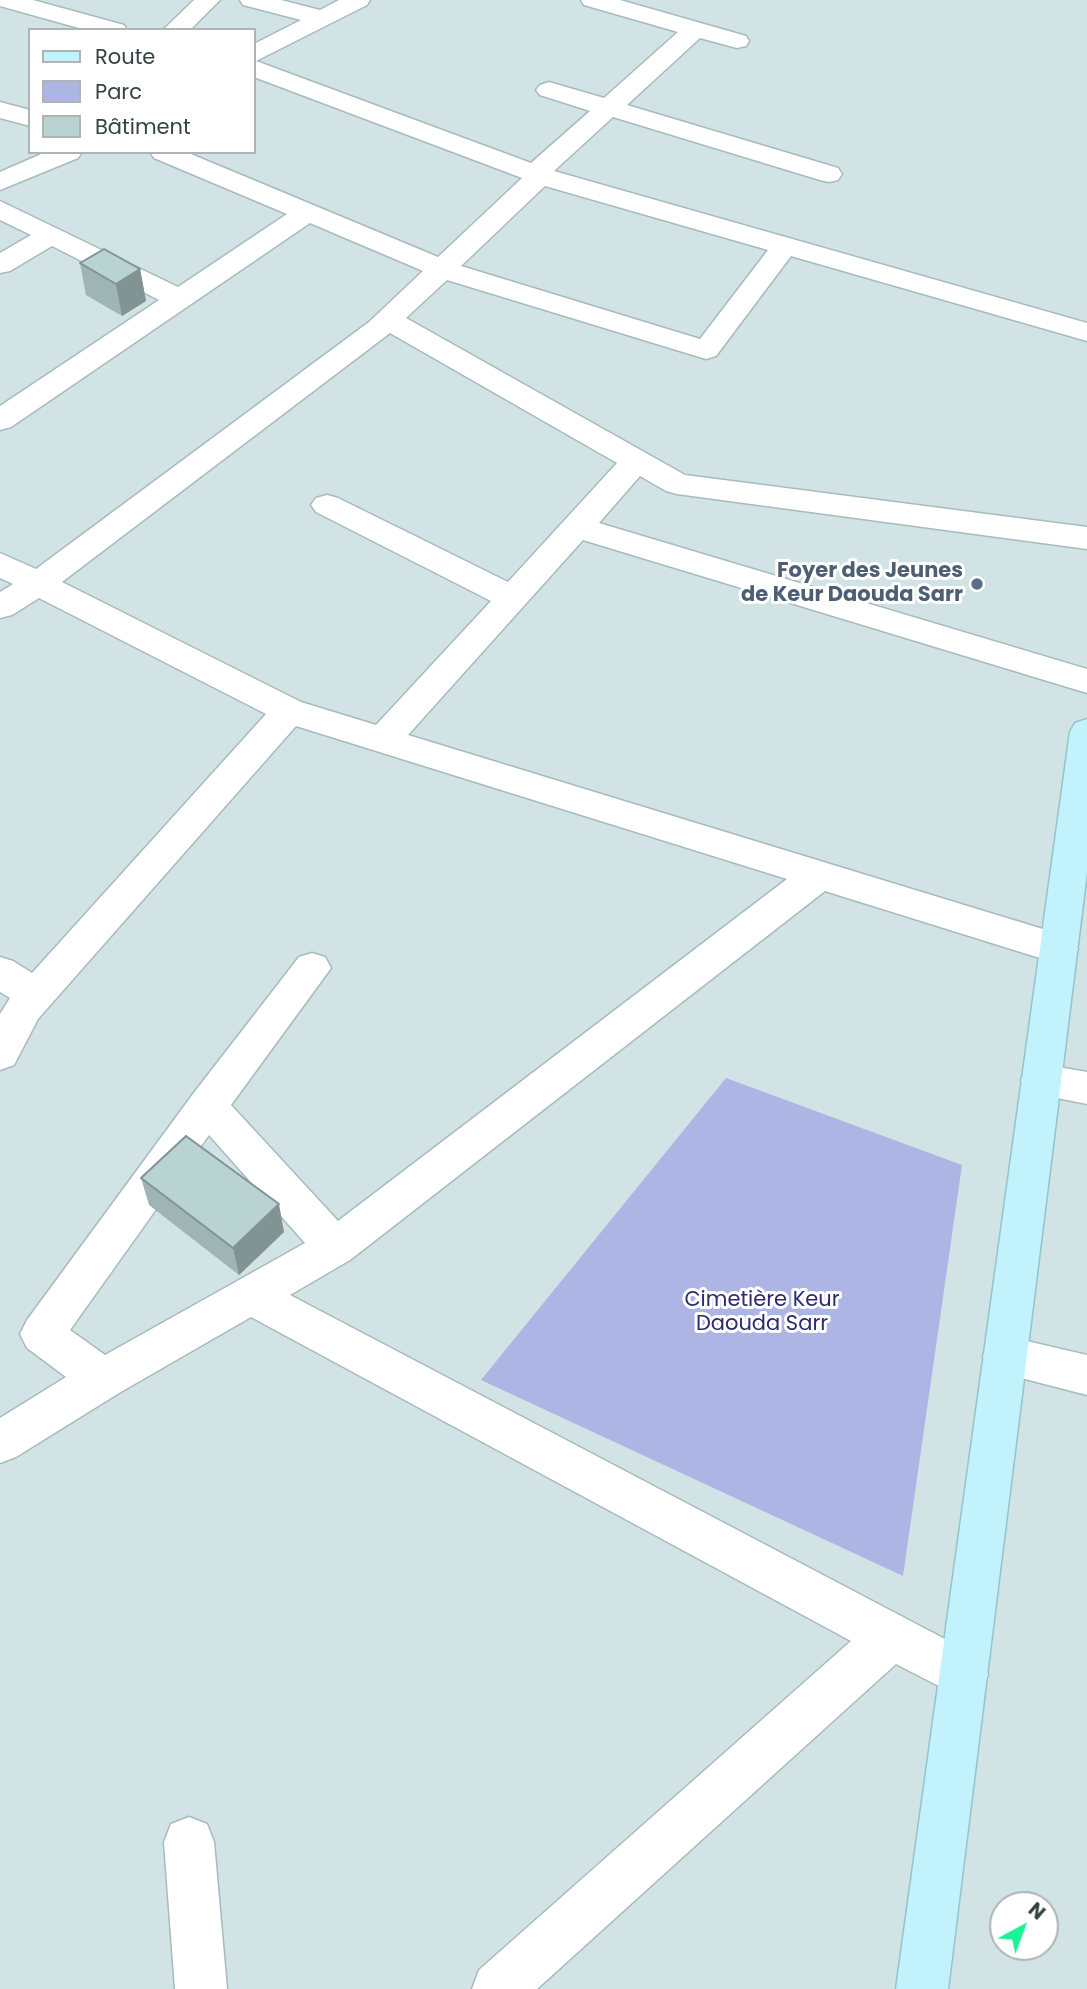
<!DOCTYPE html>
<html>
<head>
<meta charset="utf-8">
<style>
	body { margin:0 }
	#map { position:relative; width:1087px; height:1989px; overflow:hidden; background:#e4f0f1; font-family:Poppins,sans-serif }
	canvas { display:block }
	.legend { position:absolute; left:28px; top:28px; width:228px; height:126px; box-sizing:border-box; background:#fff; border:2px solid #aeb3b4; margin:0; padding:9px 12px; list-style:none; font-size:21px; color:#344243 }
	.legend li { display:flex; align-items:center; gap:14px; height:35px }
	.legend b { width:35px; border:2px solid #aeb3b4 }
	.north { position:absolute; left:989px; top:1891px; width:70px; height:70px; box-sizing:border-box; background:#fff; border:2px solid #aeb3b4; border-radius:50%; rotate:41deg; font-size:19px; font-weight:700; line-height:28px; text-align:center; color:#344243 }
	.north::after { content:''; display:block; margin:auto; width:24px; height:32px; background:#1af293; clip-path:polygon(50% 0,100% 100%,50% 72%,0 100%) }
</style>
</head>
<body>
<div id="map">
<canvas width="1087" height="1989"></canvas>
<ul class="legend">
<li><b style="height:9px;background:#c2f3fc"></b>Route</li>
<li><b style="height:19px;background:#adb5e4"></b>Parc</li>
<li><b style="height:19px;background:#b9d2d2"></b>Bâtiment</li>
</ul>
<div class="north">N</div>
</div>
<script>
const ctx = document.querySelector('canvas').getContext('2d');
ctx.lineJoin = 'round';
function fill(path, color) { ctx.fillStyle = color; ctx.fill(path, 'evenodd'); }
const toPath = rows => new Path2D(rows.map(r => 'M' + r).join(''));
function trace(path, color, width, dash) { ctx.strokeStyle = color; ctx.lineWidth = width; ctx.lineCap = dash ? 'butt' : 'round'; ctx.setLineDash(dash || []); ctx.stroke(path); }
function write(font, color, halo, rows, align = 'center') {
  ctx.font = font + ' Poppins,sans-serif'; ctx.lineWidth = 6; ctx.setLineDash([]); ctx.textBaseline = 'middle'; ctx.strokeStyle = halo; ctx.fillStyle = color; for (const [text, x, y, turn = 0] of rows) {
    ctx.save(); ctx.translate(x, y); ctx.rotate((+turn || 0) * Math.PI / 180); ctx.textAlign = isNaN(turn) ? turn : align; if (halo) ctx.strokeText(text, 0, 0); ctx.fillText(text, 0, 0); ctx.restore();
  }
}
fill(toPath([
	[0,0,1087,0,1087,1989,0,1989],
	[30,30,254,30,254,152,30,152],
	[1003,1905,1045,1905,1045,1947,1003,1947]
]), '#d2e3e5');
fill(toPath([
	[726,1078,962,1165,903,1576,481,1380]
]), '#adb5e4');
const street = toPath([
	[0,0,33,0,124,25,127,30,86,30,0,6,0,0],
	[194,0,220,0,190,30,163,30,194,0],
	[240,0,281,0,320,10,339,0,370,0,367,5,256,61,531,163,590,111,540,95,536,90,540,85,549,82,604,98,678,32,584,5,581,0,620,0,746,36,749,41,746,46,737,48,700,38,627,105,838,168,842,174,838,180,829,182,820,180,613,117,554,171,1087,323,1087,341,791,256,716,356,706,359,447,280,406,318,685,475,1087,527,1087,549,677,494,666,491,640,476,599,523,1087,669,1087,693,583,540,408,735,1059,934,1072,938,1078,949,1072,960,1059,964,825,891,350,1260,290,1295,981,1658,988,1675,981,1692,964,1699,896,1664,537,1989,472,1989,479,1970,851,1641,251,1317,119,1393,16,1457,0,1463,0,1418,66,1377,27,1348,20,1334,27,1320,193,1094,299,957,312,953,325,957,331,968,231,1105,338,1221,787,879,296,726,38,1019,14,1065,0,1070,0,1014,10,998,0,992,0,957,13,961,32,973,266,714,39,598,12,615,0,618,0,592,13,584,0,578,0,553,36,569,369,322,423,271,310,223,11,427,0,430,0,406,159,300,52,246,10,271,0,273,0,253,31,235,0,220,0,201,178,287,287,214,154,158,150,152,186,152,438,257,522,178,254,77,254,44,301,20,243,5,240,0],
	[545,186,768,250,700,339,461,266,545,186],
	[390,333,617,463,508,582,338,498,327,495,316,498,311,505,316,512,491,601,376,725,301,702,62,582,390,333],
	[209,1135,305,1243,105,1355,70,1330,209,1135],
	[0,102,30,110,30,126,0,118,0,102],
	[46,152,82,152,78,158,0,190,0,172,46,152],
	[1041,1064,1087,1072,1087,1104,1027,1092,1021,1080,1027,1068,1041,1064],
	[1005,1336,1087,1355,1087,1395,990,1370,983,1356,990,1342,1005,1336],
	[189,1817,207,1824,214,1842,227,1989,175,1989,164,1842,171,1824,189,1817]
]);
const secondary = toPath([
	[1087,719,1087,872,948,1989,896,1989,1070,732,1075,723,1087,719]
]);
trace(street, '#a7babc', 3);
trace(secondary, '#92c4cd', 3);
fill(street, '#fff');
fill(secondary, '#c2f3fc');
fill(toPath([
	[80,263,140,269,146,301,122,316,86,295],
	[141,1178,284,1232,239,1275,149,1205]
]), '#9fb5b5');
fill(toPath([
	[140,269,146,301,122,316,116,284],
	[279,1204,284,1232,239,1275,233,1248]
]), '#829393');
const building = toPath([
	[104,249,140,269,116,284,80,263,104,249],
	[186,1136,279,1204,233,1248,141,1178,186,1136]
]);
fill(building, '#b9d2d2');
trace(building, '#829393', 2);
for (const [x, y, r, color] of [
	[977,584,7,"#5c6f8a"]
]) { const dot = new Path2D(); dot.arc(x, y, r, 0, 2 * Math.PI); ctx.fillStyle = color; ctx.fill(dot); trace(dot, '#fff', 2.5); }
write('bold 21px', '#4e5e75', '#fff', [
	["Foyer des Jeunes",963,572],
	["de Keur Daouda Sarr",963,596]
], 'right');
write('21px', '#2c2a72', '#fff', [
	["Cimetière Keur",762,1301],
	["Daouda Sarr",762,1325]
]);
</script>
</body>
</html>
